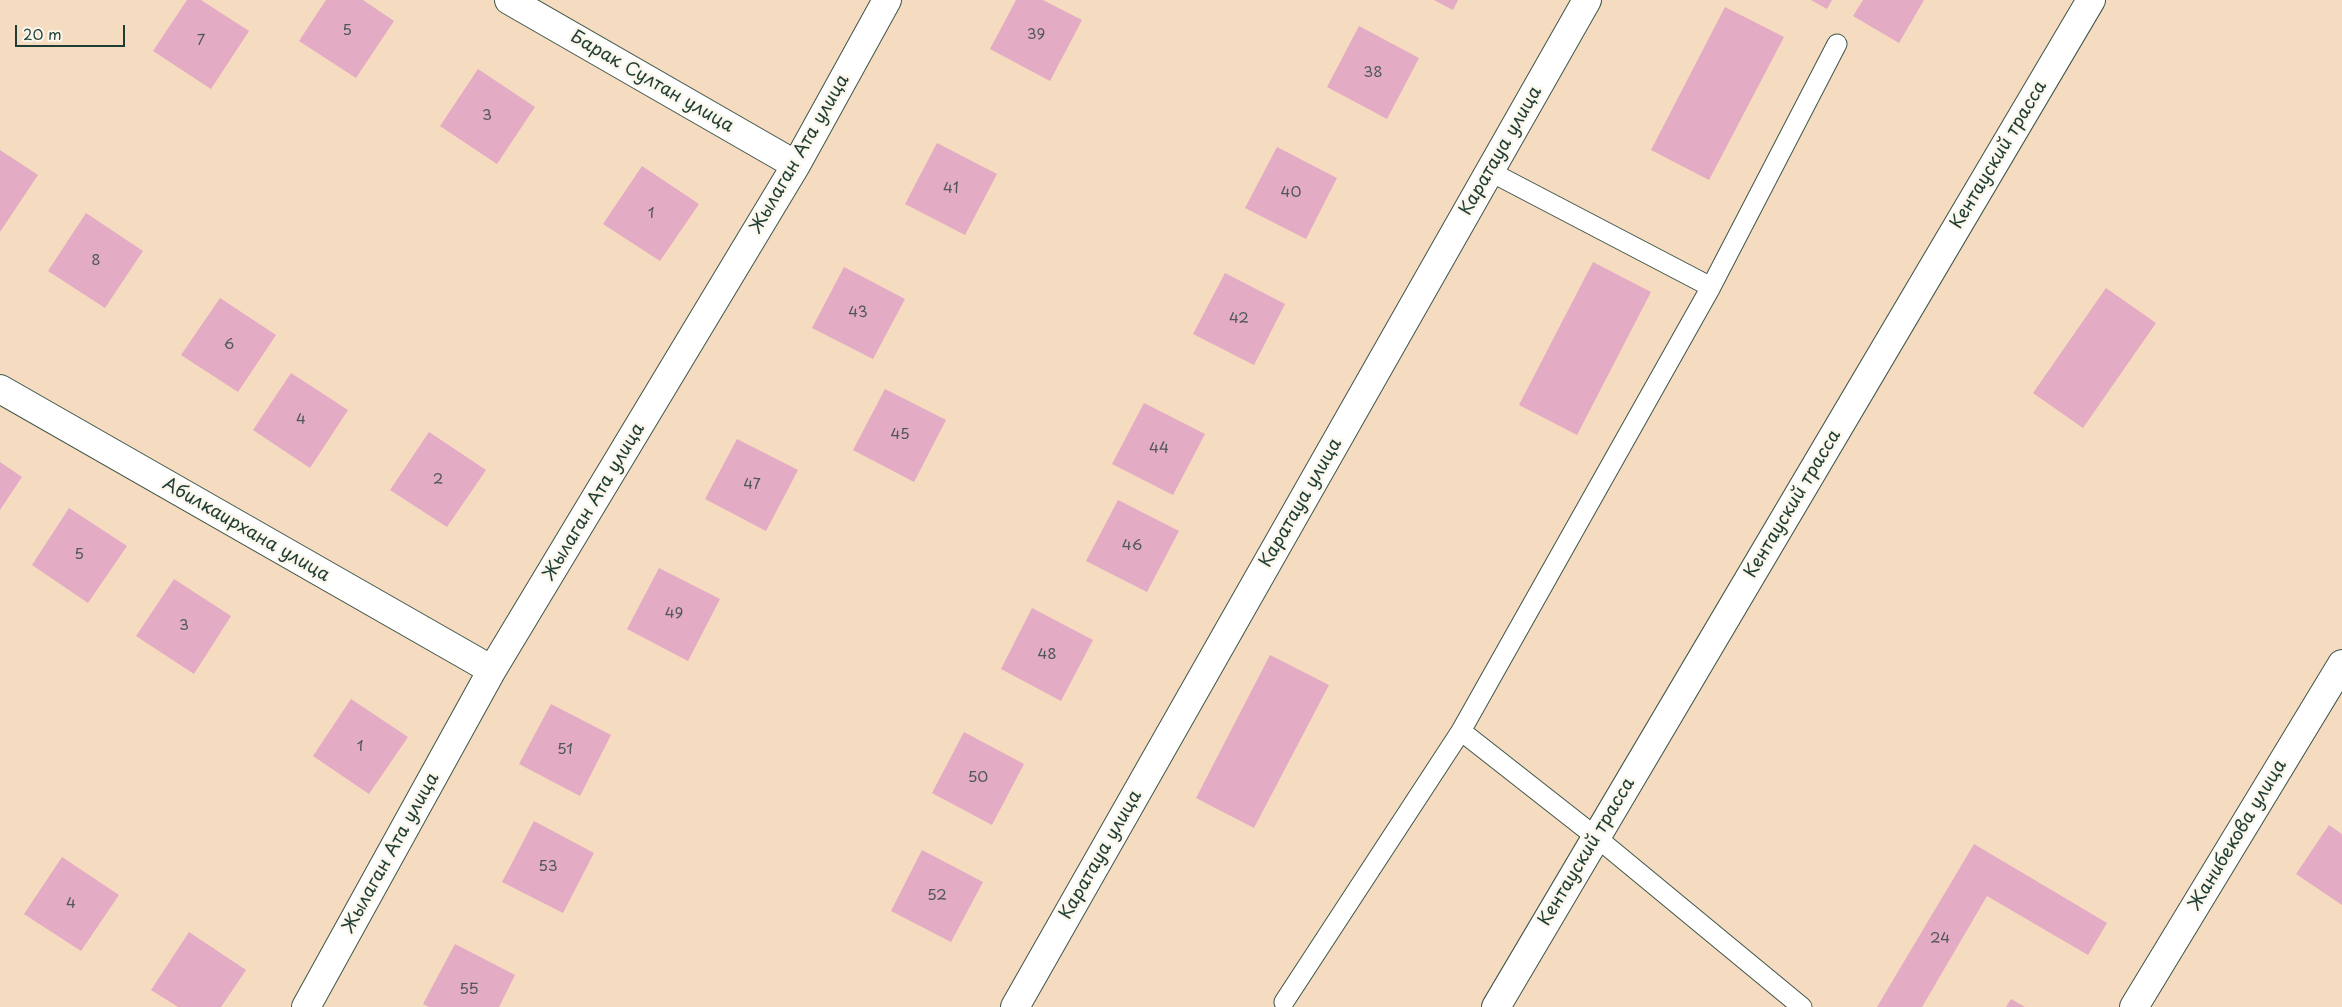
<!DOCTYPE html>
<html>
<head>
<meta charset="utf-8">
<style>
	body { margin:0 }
	#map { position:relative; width:2342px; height:1007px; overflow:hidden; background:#f5dbbf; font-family:"Playpen Sans",sans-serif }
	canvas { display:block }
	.scale { position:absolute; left:15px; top:25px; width:110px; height:22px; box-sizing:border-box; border:2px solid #1f3d34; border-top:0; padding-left:6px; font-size:15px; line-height:18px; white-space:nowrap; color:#1f3d34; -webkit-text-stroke:4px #fbf7ec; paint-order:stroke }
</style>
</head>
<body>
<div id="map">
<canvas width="2342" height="1007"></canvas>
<div class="scale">20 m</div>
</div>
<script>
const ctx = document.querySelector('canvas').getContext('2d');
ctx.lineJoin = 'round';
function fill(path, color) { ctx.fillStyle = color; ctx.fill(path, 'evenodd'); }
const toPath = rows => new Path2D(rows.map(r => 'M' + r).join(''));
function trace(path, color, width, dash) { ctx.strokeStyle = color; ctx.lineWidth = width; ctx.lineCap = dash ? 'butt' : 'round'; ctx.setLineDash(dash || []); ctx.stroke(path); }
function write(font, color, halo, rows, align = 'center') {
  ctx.font = font + ' "Playpen Sans",sans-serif'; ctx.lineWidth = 5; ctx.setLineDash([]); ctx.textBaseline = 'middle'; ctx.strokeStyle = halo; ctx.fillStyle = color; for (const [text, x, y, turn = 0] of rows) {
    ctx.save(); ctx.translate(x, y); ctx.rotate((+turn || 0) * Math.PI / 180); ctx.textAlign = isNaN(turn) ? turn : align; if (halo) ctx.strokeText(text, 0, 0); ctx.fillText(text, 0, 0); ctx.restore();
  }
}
fill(toPath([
	[187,0,201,0,249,31,211,89,153,51],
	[326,0,363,0,394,21,356,78,299,41],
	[1016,0,1043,0,1082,20,1050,81,990,49],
	[1434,0,1458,0,1453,10],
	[1811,0,1832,0,1827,9],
	[1863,0,1924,0,1899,43,1853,16],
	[1725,7,1784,37,1709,180,1651,150],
	[1359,26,1419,58,1387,119,1327,87],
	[478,69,535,107,497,164,440,126],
	[937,143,997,174,965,235,905,204],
	[1277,147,1337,178,1306,239,1245,208],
	[0,150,38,175,0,232],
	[642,166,699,204,660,261,603,224],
	[86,213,143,251,105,308,48,271],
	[1593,262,1651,292,1577,435,1519,405],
	[844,267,905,299,873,359,812,328],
	[1225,273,1285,304,1254,365,1193,334],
	[2106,288,2156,323,2083,428,2033,393],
	[220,298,276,335,238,392,181,355],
	[291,373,348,410,310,468,253,430],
	[885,389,946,420,914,482,853,450],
	[1144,403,1205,434,1173,495,1112,464],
	[429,432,486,470,447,527,390,490],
	[737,439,798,470,766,531,705,499],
	[0,462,22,477,0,510],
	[1118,500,1179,531,1147,592,1086,561],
	[69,508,127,546,88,603,32,565],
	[659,568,720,599,688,661,627,629],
	[174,579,231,616,194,674,136,636],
	[1032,608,1093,640,1061,701,1001,669],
	[1270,655,1329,685,1254,828,1196,798],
	[351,699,408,737,369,794,313,756],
	[551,704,611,735,580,796,519,764],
	[964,732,1024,764,992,825,932,793],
	[534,821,594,853,563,913,502,882],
	[2329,825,2342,834,2342,905,2296,874],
	[1974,844,2107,923,2088,955,1987,896,1922,1007,1877,1007],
	[922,850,983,882,951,942,891,911],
	[62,857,119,895,81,951,24,914],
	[189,932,246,970,221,1007,178,1007,151,990],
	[455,944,515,975,499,1007,429,1007,423,1004],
	[2011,999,2025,1007,2006,1007]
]), '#e4abc5');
const lane = toPath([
	[1489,171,1711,287],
	[1461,731,1596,837,1802,1007],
	[1284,1002,1461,731,1711,287,1837,44]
]);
const street = toPath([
	[509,0,796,165],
	[0,389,492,670],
	[306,1007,492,670,796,165,887,0],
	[1015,1007,1587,0],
	[2134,1007,2342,664]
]);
const secondary = toPath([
	[1496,1007,2091,0]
]);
trace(lane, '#3f5549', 21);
trace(street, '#3f5549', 30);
trace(secondary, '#3f5549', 30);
trace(lane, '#fff', 19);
trace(street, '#fff', 28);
trace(secondary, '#fff', 28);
write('15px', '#505858', null, [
	["5",347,31],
	["39",1036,35],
	["7",201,41],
	["38",1373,73],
	["3",487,116],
	["41",951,189],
	["40",1291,193],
	["1",651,214],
	["8",96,261],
	["43",858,313],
	["42",1239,319],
	["6",229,345],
	["4",301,420],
	["45",900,435],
	["44",1159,449],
	["2",438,480],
	["47",752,485],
	["46",1132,546],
	["5",79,555],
	["49",674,614],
	["3",184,626],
	["48",1047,655],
	["1",360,747],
	["51",565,750],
	["50",978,778],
	["53",548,867],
	["52",937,896],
	["4",71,904],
	["24",1940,939],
	["55",469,990]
]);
write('18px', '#1f3d34', '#fbf7ec', [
	["Барак Султан улица",652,82,30],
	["Каратауа улица",1501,151,-60],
	["Жылаган Ата улица",800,154,-60],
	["Кентауский трасса",1999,155,-59],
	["Жылаган Ата улица",594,502,-59],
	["Каратауа улица",1301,503,-60],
	["Кентауский трасса",1793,504,-59],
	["Абилкаирхана улица",246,530,30],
	["Жанибекова улица",2238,835,-59],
	["Кентауский трасса",1587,852,-59],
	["Жылаган Ата улица",391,853,-61],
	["Каратауа улица",1101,855,-60]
]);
</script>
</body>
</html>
